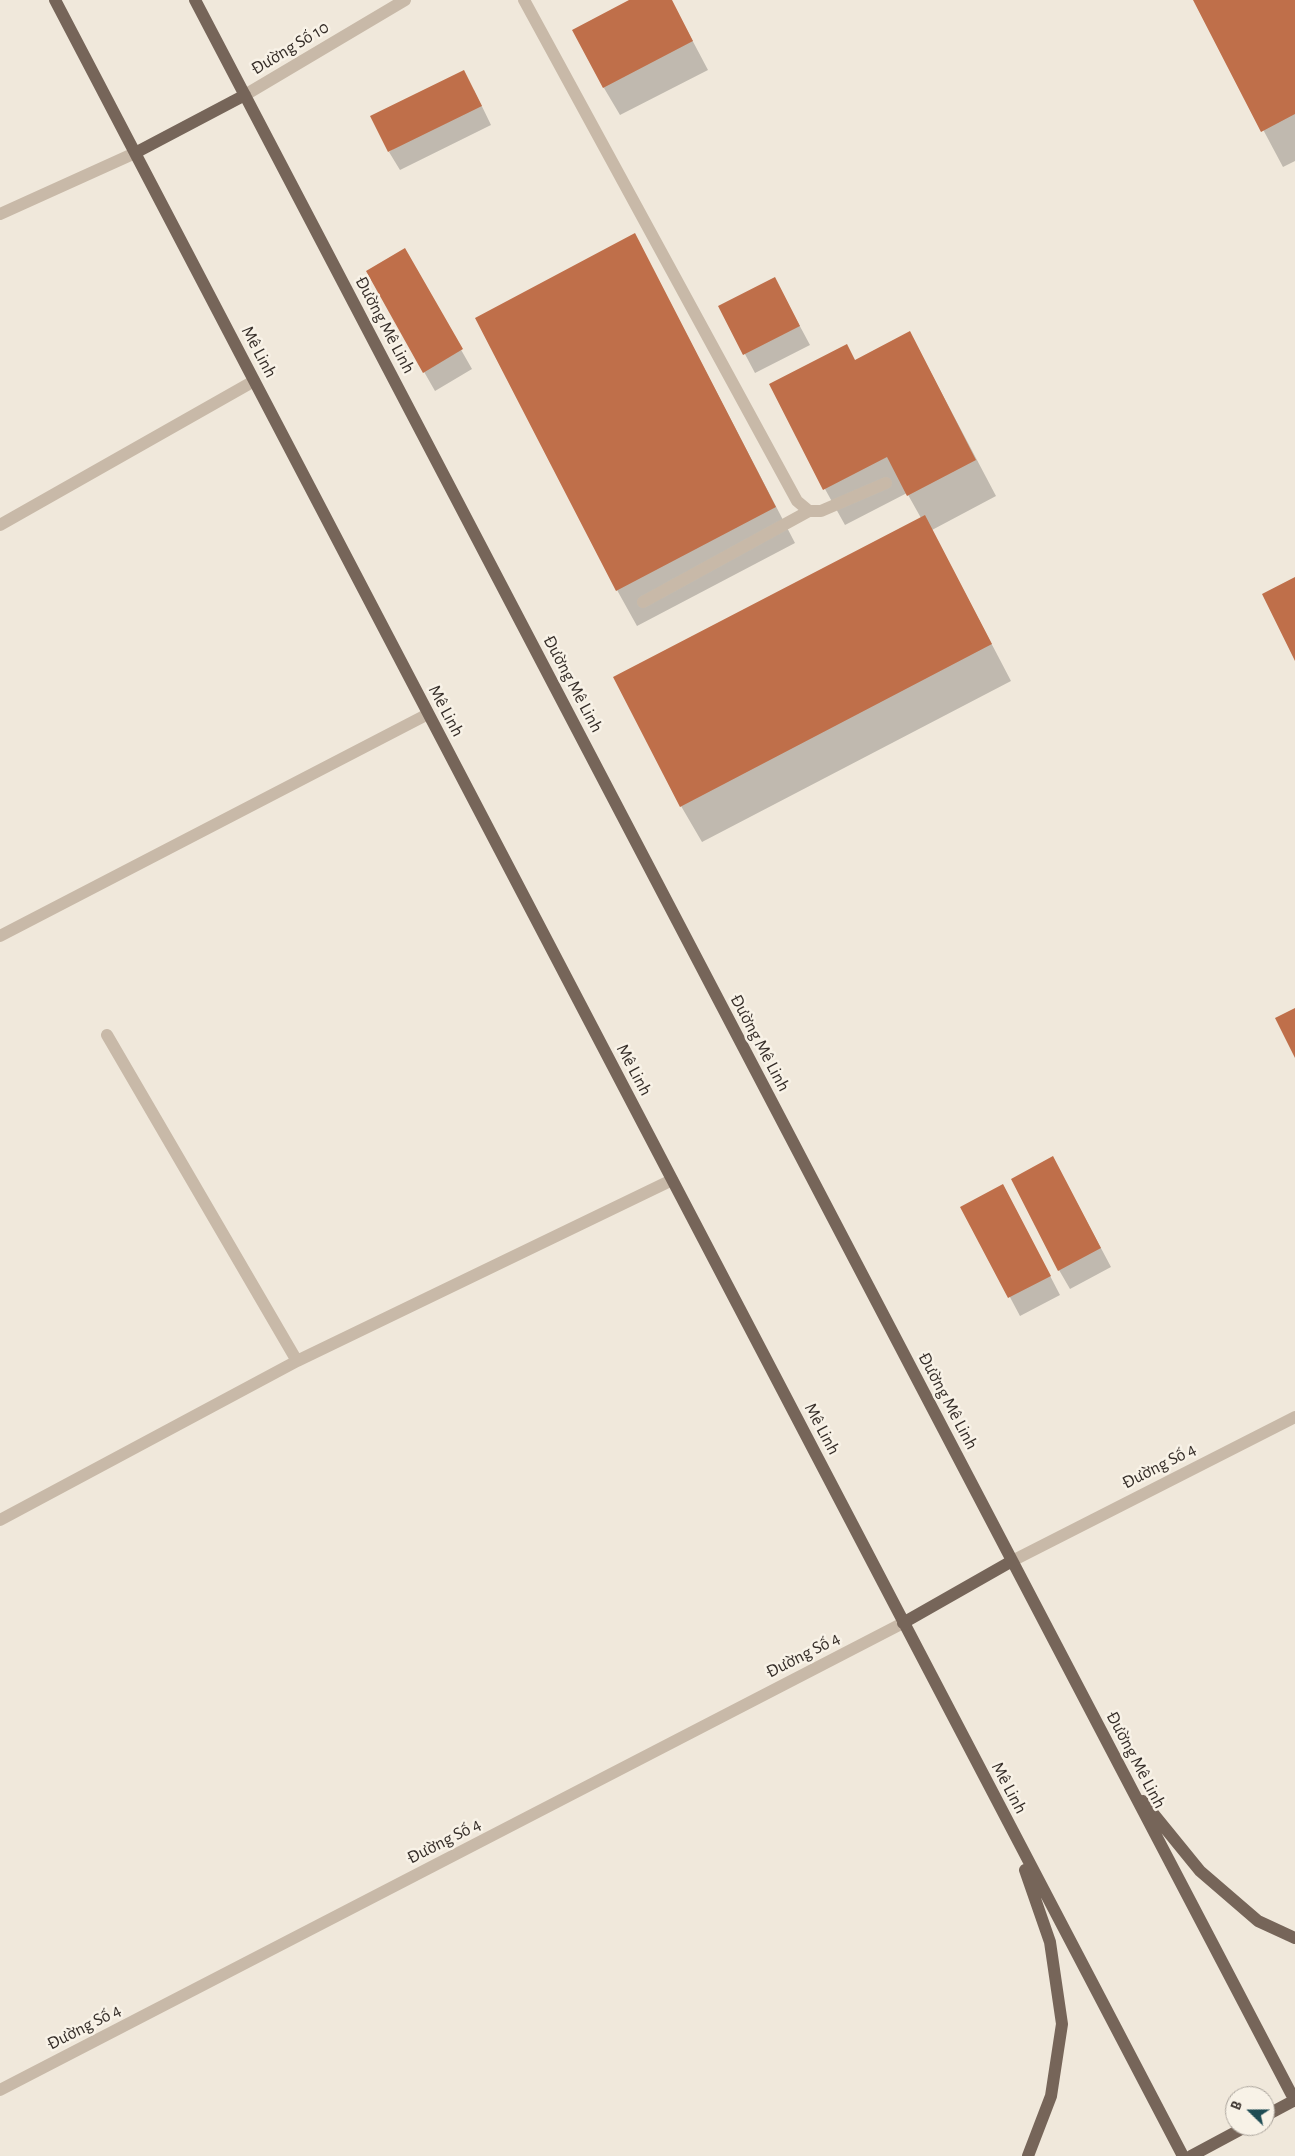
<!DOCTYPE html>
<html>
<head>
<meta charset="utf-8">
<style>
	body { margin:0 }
	#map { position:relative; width:1295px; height:2156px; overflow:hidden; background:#f0e8db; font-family:"Alegreya Sans",sans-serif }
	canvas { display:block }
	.north { position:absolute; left:1225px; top:2086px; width:50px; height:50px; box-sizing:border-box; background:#f8f2e7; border:1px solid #aaa39b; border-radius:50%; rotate:292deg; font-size:14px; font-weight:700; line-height:20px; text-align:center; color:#352d28 }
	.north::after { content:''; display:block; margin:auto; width:18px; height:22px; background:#1f4c54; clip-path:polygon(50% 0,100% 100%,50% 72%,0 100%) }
</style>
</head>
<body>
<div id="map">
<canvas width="1295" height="2156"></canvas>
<div class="north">B</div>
</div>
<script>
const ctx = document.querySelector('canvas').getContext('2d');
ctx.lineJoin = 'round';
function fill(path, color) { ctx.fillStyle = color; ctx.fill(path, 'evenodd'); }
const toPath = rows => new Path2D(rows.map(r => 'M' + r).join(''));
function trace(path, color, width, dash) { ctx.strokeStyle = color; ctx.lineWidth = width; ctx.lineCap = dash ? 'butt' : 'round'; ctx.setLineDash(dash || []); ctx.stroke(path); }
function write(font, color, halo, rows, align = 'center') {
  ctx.font = font + ' "Alegreya Sans",sans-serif'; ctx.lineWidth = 5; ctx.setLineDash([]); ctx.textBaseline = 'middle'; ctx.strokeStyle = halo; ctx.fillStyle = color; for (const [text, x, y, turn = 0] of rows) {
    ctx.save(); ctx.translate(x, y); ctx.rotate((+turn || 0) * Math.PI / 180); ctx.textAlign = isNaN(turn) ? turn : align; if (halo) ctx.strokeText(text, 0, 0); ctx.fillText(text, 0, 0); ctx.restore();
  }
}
fill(toPath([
	[632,0,671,0,708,70,620,115,604,88],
	[1194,0,1295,0,1295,161,1283,167],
	[474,90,491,125,400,170,389,152],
	[635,235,795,543,637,626,617,590],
	[404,250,472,369,435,391,367,272],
	[774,278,810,345,755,373,720,307],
	[910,333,996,496,932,530,1011,681,702,842,681,806,921,518,907,493,845,525,825,489,856,362],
	[1053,1158,1111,1267,1070,1289,1059,1270],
	[1003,1185,1060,1295,1020,1316,962,1207]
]), '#0003');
fill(toPath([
	[629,0,672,0,693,41,603,88,572,30],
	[1193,0,1295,0,1295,114,1261,132],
	[464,70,482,106,388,152,370,116],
	[635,233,776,507,616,591,475,318],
	[405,248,463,349,423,373,366,271],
	[775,277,800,326,743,355,718,306],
	[910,331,976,460,907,496,887,457,823,490,769,384,847,344,855,360],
	[925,515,992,644,680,807,613,677],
	[1295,577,1295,661,1262,594],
	[1295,1008,1295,1058,1275,1018],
	[1053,1156,1101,1248,1058,1271,1011,1179],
	[1003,1184,1051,1276,1008,1298,960,1207]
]), '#bf6f4a');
trace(toPath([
	[524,0,797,501,809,511,821,511,886,483],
	[245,95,405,0],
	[0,214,135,153],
	[0,525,254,381],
	[643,602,809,511],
	[0,936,428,714],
	[107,1035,297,1361],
	[0,1520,297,1361,672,1180],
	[1012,1561,1295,1417],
	[0,2090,903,1623]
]), '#c8b9a8', 12);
trace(toPath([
	[55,0,1183,2156],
	[195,0,1295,2101],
	[135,153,245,95],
	[903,1623,1012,1561],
	[1143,1801,1200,1871,1258,1921,1295,1938],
	[1025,1870,1050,1942,1062,2024,1051,2096,1028,2156],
	[1265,2116,1295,2100],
	[1191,2156,1247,2126]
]), '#766559', 12);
write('18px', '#352d28', '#f8f2e7', [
	["Đường Số 10",290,48,-31],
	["Đường Mê Linh",385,325,62],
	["Mê Linh",259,352,62],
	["Đường Mê Linh",573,684,62],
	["Mê Linh",446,711,62],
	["Đường Mê Linh",760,1043,62],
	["Mê Linh",634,1070,62],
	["Đường Mê Linh",948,1401,62],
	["Mê Linh",822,1429,62],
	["Đường Số 4",1159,1466,-27],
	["Đường Số 4",803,1655,-27],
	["Đường Mê Linh",1136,1760,62],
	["Mê Linh",1009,1788,62],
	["Đường Số 4",444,1841,-27],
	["Đường Số 4",84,2027,-27]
]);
</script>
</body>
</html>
